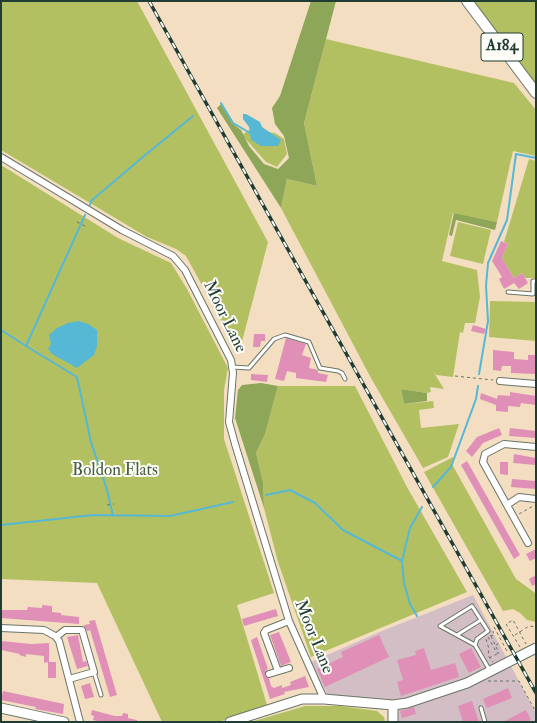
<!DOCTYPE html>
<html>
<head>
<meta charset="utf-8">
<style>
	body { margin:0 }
	#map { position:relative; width:537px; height:723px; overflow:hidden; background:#f3dec2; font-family:"IM FELL Double Pica",serif }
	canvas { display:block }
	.frame { position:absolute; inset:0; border:2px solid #1f3d34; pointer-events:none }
</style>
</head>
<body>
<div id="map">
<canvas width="537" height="723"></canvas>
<div class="frame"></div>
</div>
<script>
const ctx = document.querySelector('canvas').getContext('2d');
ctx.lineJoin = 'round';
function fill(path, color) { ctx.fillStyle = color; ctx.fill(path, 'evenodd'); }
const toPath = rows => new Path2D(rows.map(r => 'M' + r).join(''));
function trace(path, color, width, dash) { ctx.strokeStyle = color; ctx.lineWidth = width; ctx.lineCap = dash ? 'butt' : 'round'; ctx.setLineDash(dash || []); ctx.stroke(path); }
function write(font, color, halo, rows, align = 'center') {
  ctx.font = font + ' "IM FELL Double Pica",serif'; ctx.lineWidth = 4; ctx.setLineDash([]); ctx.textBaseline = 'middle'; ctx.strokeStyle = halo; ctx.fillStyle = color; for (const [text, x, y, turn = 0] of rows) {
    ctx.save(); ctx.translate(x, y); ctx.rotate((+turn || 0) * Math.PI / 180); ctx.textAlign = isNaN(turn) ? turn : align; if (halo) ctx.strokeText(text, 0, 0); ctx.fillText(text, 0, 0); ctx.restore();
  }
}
fill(toPath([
	[473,595,536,713,536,722,397,722,399,709,327,694,311,662,382,631]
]), '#d2bec4');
fill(toPath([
	[1,1,137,1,268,242,239,353,186,256,176,249,147,237,1,150],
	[474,1,536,1,536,83,528,75],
	[326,39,514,83,536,110,536,156,513,151,497,222,453,213,442,261,477,270,480,297,475,323,465,323,463,333,460,332,453,377,436,375,433,371,444,389,430,387,431,392,427,393,401,389,404,404,433,401,434,408,419,410,421,428,459,424,448,457,423,468,371,378,281,208,287,179,317,186,304,123],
	[249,130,275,133,284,139,287,154,277,167,266,162,242,135],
	[529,159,536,161,536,278,525,278,522,273,514,278,502,258,508,244,504,242],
	[1,165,118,238,171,263,187,289,228,368,224,390,224,439,274,593,237,605,267,705,219,722,162,722,97,583,1,579],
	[458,222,491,230,483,264,450,256],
	[490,301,536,302,536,341,489,337],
	[278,386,355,386,407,487,467,592,311,657,278,562,264,508,263,482,256,453,265,434],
	[453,457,453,466,516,579,534,592,536,596,536,622,527,620,520,613,513,609,503,611,424,472],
	[305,706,340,706,377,711,384,717,385,722,251,722]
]), '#b3c062');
fill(toPath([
	[311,1,336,1,304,123,317,186,287,179,281,208,217,108,221,104,232,123,241,130,249,146,264,164,278,169,289,158,284,136,275,124,272,108,280,96],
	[454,213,497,222,495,230,456,220,452,236,449,235],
	[261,383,278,386,265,434,256,453,263,482,264,508,235,418,238,390,242,385],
	[401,389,427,393,427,401,404,404]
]), '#8ea658');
fill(toPath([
	[243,114,246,114,260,122,262,127,281,140,278,146,261,146,251,140,249,127,243,119],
	[79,321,88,324,97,330,97,346,94,355,77,368,52,354,48,349,51,344,49,335,57,328,68,323]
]), '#56b8d4');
trace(toPath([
	[221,103,233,123,250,133],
	[90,205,91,201,144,156,193,116],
	[85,215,26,346,77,377,91,442,107,490,113,516],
	[1,330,26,346],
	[479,374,488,321,486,286,488,263,507,220,516,154,536,158],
	[433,487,451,467,476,399,478,386],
	[266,495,290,490,315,503,343,530,402,561],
	[1,525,93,515,170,516,233,502],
	[417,616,410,604,404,583,402,561,410,528,422,507]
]), '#56b8d4', 2);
fill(toPath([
	[501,241,508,244,502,258,514,278,522,273,528,283,519,289,514,283,504,289,499,279,502,277,492,261],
	[473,325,486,329,484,334,471,331],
	[254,334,265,334,265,341,261,341,260,347,253,347],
	[286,338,306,344,302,355,311,358,309,368,318,370,318,373,328,375,326,382,296,378,296,373,287,371,284,381,275,379],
	[493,350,514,352,514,359,528,360,528,355,536,355,536,374,511,373,511,366,502,366,501,371,493,370],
	[251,374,268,375,267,382,251,380],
	[510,392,536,396,536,405,521,403,520,407,508,406,508,412,496,411,496,405,480,399,481,393,497,399,498,395,510,396],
	[499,428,502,435,483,443,472,457,466,451,477,437],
	[510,428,536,431,536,438,509,436],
	[514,454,536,458,536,465,513,463],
	[467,461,520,555,514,559,461,465],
	[500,462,508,462,508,475,500,474],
	[512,479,536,481,536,489,511,487],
	[536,549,536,558,530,561,526,554],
	[536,575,536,584,532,586,529,579],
	[42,605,52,606,52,612,61,613,61,615,79,617,79,624,1,618,1,610,27,610,28,607,42,608],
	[276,609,278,616,244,626,242,619],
	[95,620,117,695,110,697,90,630,87,631,84,625,90,624,89,621],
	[279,632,291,662,281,666,270,635],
	[78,635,83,662,86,661,88,666,77,669,67,637],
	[379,635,389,657,325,687,317,669,343,657,341,652],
	[257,637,268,669,266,670,265,676,269,678,271,686,274,688,282,685,282,688,291,685,290,682,305,676,309,687,284,692,285,694,270,699,251,640],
	[1,641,31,644,49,643,49,662,56,662,56,678,48,678,48,662,44,663,44,656,26,654,26,657,19,655,20,654,1,650],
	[424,648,431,670,455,663,459,677,401,696,397,682,403,680,397,660,416,655,415,651],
	[471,648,481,667,469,673,459,654],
	[90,683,94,697,85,699,81,686],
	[508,688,512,698,487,708,483,699],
	[3,691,64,704,63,714,35,709,36,707,1,700],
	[472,701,479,722,463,722,458,706],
	[414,707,416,714,402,718,400,711],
	[92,710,115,716,122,716,123,713,128,714,128,718,137,720,137,722,101,722,93,720,94,716,91,715],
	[526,710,531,720,526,722,503,722]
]), '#e090b7');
const lane = toPath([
	[508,292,533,294,533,281,536,281],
	[232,367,249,368,274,339,285,335,309,342,320,368,338,371,342,373,345,379],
	[457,635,481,620],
	[475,645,477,639,488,631,472,606,440,626,475,645,489,669],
	[94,672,101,695],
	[481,708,485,722]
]);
const street = toPath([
	[1,157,122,230,173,256,185,270,231,360,233,373,229,422,235,444,289,621,324,699],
	[500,381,536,384],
	[507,505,519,497,536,499],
	[528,543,483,462,485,454,504,444,536,447],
	[1,628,44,630,55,636,59,641,80,722],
	[56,637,65,630,82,630,94,672,69,679],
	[278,671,264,633,266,630,289,621],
	[269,674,289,668]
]);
const secondary = toPath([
	[393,705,393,722],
	[1,708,64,722],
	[230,722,302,699,324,699,393,705,407,703,467,683,536,648]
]);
const primary = toPath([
	[467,1,536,93]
]);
trace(lane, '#697566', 5);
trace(street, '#697566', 8);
trace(secondary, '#697566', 11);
trace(primary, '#697566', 12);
trace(toPath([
	[77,222,85,226],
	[455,376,493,380],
	[107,505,114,504],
	[519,514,535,505],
	[494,627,508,653],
	[515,635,529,626,536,627],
	[490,636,494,635,493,631],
	[488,637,497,653,499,653,491,636],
	[486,639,489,649,488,655,493,662],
	[496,645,500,643],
	[520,647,506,624,513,620,526,644],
	[489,658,497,654],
	[488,681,519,681,536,712]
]), '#697566', 1, [3, 3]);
trace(lane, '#fff', 3);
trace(street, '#fff', 6);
trace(secondary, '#fff', 9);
trace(primary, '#fff', 10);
const rail = toPath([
	[149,1,536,693]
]);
trace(rail, '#1f3d34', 3.5);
trace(rail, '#fdfcf7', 2, [6]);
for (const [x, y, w] of [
	[502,47,42]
]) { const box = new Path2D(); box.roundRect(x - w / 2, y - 14, w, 28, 3); ctx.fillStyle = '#fdfcf7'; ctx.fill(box); trace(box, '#1f3d34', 1); }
write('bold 16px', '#1f3d34', null, [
	["A184",502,47]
]);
write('17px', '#1f3d34', '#fdfcf7', [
	["Moor Lane",224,317,64],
	["Moor Lane",313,637,68]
]);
write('17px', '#445e40', '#fdfcf7', [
	["Boldon Flats",115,471]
]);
</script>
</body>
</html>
